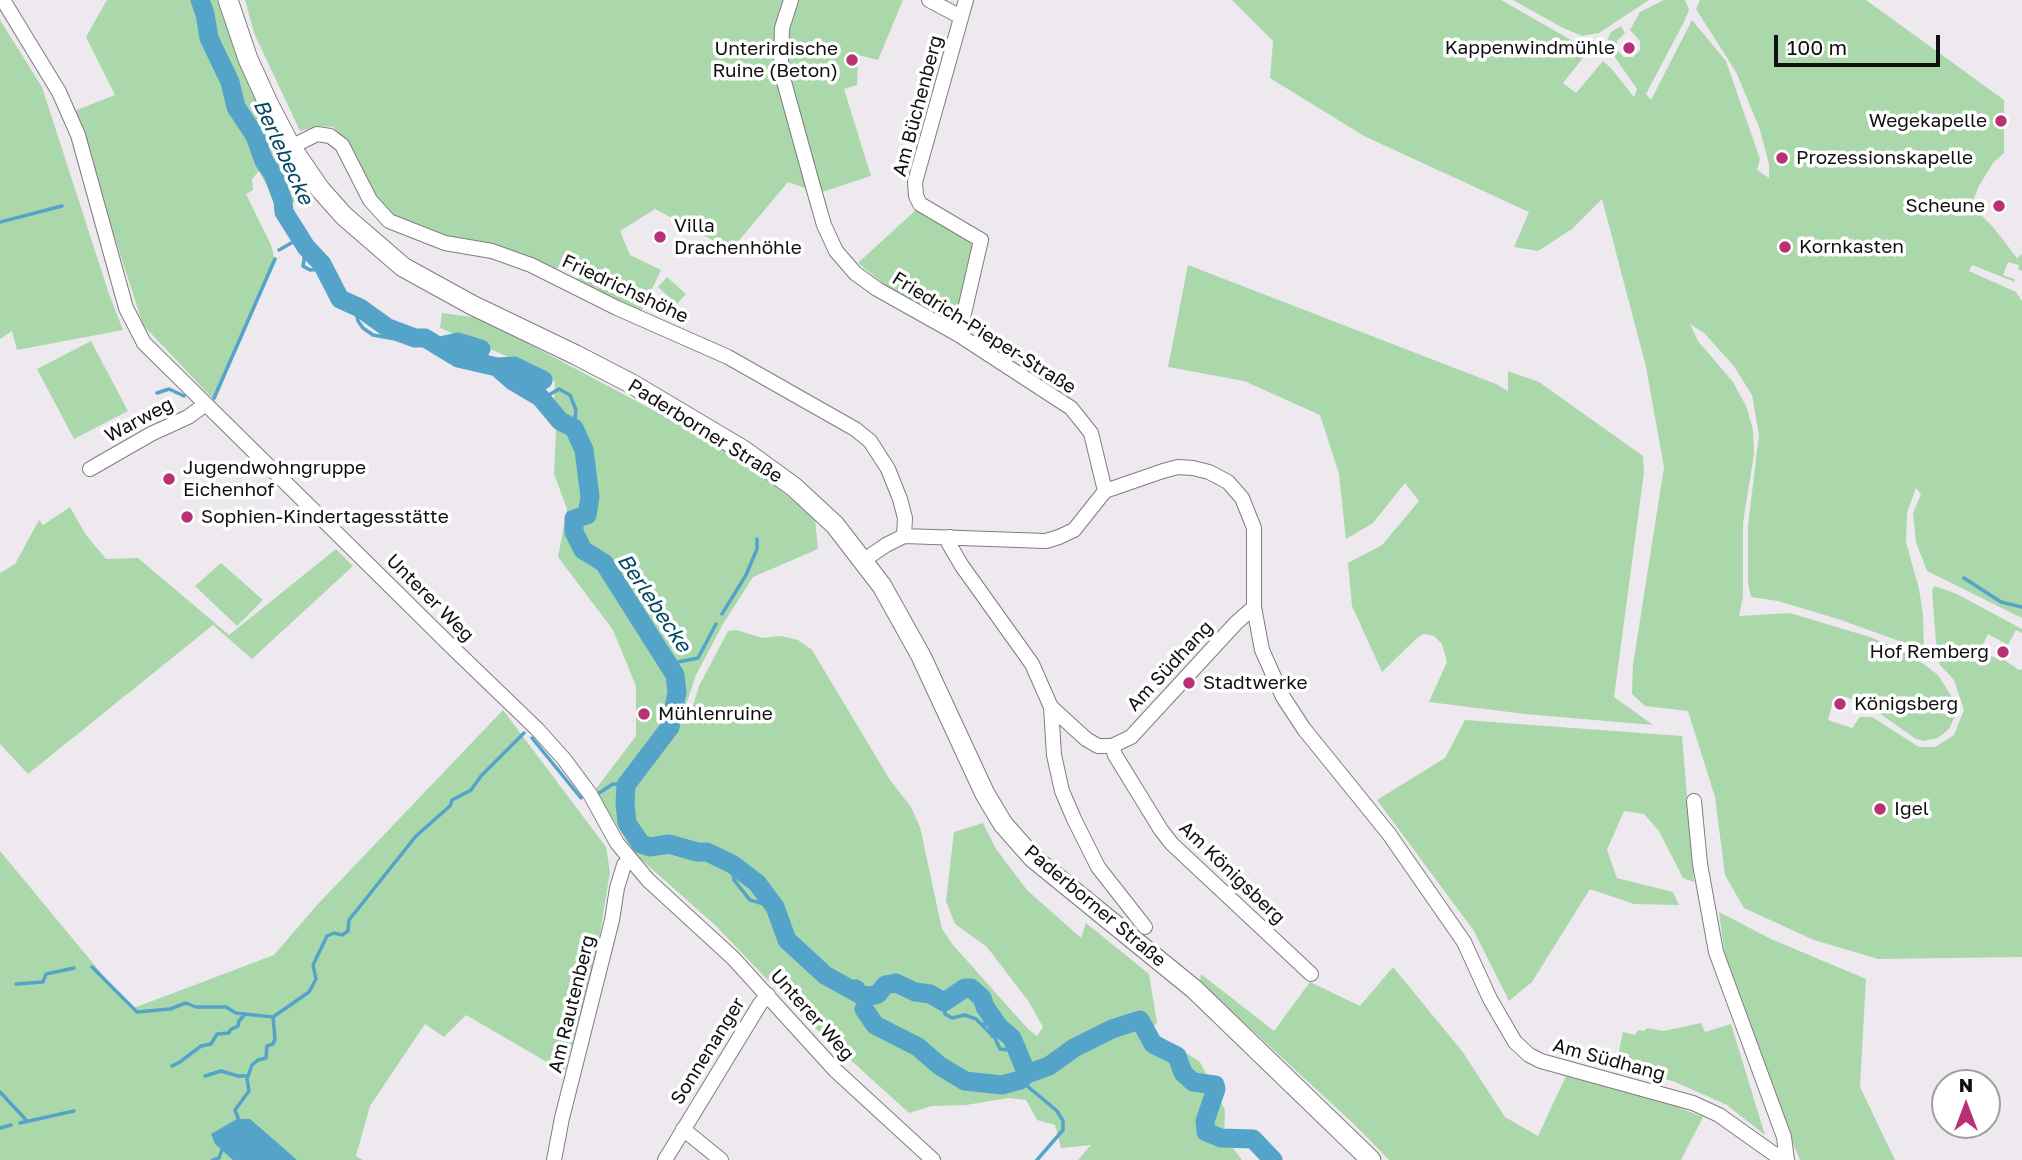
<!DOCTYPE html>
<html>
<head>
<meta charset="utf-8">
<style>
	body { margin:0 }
	#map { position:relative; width:2022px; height:1160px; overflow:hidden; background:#ede9ef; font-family:"Golos Text",sans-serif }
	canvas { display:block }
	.north { position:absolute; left:1931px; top:1069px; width:70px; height:70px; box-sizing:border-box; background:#fff; border:2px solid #a09fa0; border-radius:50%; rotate:0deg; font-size:19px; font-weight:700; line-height:28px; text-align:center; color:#111011 }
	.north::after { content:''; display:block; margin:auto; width:24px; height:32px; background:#b83174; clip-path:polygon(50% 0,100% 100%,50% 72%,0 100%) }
	.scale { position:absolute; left:1774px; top:35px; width:166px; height:32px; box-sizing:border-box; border:4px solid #111011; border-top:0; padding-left:9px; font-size:21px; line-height:24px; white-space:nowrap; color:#111011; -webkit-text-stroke:5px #fff; paint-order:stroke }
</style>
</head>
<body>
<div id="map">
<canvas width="2022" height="1160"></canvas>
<div class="north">N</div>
<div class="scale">100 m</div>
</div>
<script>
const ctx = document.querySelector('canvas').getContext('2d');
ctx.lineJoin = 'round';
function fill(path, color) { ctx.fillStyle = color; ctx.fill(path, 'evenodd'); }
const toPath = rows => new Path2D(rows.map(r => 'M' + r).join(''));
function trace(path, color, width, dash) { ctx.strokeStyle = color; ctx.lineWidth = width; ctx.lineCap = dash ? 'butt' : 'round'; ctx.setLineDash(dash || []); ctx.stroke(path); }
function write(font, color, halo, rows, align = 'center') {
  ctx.font = font + ' "Golos Text",sans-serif'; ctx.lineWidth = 7; ctx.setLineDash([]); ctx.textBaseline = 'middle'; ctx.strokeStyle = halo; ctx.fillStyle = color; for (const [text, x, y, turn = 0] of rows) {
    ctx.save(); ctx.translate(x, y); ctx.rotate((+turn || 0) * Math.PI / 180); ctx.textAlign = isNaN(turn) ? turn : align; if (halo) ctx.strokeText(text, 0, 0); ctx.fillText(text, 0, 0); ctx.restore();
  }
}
fill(toPath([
	[107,0,217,0,254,96,278,142,315,196,278,207,259,171,252,179,253,190,246,194,271,245,275,261,215,401,143,325,74,111,115,95,86,37],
	[245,0,903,0,878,60,858,55,857,85,844,89,871,176,819,193,788,182,731,250,655,209,620,231,630,255,661,270,641,312,576,282,579,274,577,256,554,270,434,237,369,209,343,137,333,127,320,126,300,131,254,33],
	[1232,0,1501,0,1587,49,1587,53,1563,83,1576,93,1603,61,1611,68,1634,97,1637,89,1607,46,1608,38,1611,32,1621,26,1625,33,1617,41,1617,50,1624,57,1633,57,1640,50,1640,41,1630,30,1640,12,1664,0,1685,0,1689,10,1684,22,1646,94,1651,100,1692,20,1726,61,1760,159,1757,170,1769,178,1769,164,1759,127,1736,72,1696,9,1700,0,1866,0,2004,100,2004,153,1993,163,1979,186,1969,210,1979,213,1993,227,2017,258,2022,254,2022,271,2018,269,2019,265,2008,262,2003,275,2014,279,2015,282,1972,265,1969,271,2016,292,2022,301,2022,618,1927,571,1916,542,1913,513,1921,494,1916,488,1907,513,1906,542,1919,589,1923,615,1924,650,1841,620,1778,601,1751,597,1748,583,1748,525,1759,435,1752,395,1733,365,1704,333,1690,324,1698,341,1733,382,1747,408,1753,430,1754,454,1743,523,1743,597,1739,616,1790,613,1870,637,1909,653,1938,675,1959,708,1949,729,1938,738,1924,741,1916,739,1869,706,1846,697,1837,698,1833,702,1828,720,1852,728,1860,717,1872,717,1919,747,1935,747,1954,735,1964,710,1954,680,1940,665,1937,657,1932,590,1935,586,1957,594,2022,629,2022,633,2016,630,2008,645,1988,634,1980,650,2001,661,2003,659,2019,670,2022,669,2022,957,1878,959,1814,940,1744,908,1725,875,1715,797,1688,711,1645,706,1632,694,1633,665,1664,467,1646,367,1602,199,1572,229,1538,251,1514,247,1529,212,1364,136,1270,78,1273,41],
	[1513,0,1649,0,1599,33,1582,36,1561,27],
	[0,20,42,87,109,294,123,330,17,350,12,331,0,339],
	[918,208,965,236,976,249,956,325,951,326,902,298,858,263],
	[1188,265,1496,384,1508,391,1508,371,1539,382,1643,456,1644,472,1614,697,1653,725,1525,714,1429,702,1447,662,1442,644,1434,636,1424,634,1417,638,1382,672,1352,606,1348,563,1382,545,1419,501,1405,483,1373,523,1346,539,1339,474,1320,415,1244,381,1168,367],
	[667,277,686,294,677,304,658,287],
	[442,313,480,318,717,444,778,488,815,519,818,549,753,577,723,624,696,675,686,705,692,709,699,686,728,631,737,630,762,638,781,636,798,640,812,650,890,780,911,807,920,827,942,929,953,945,1028,1029,1037,1036,1043,1027,1029,1002,987,947,955,924,946,901,954,832,983,823,996,849,1027,890,1081,938,1086,923,1149,974,1157,1022,1151,1030,1200,1062,1225,1110,1224,1136,1242,1160,1078,1160,1091,1145,1061,1148,1055,1125,1037,1120,1026,1100,1009,1098,966,1105,932,1106,909,1113,803,1017,716,926,634,853,595,790,636,736,636,686,613,630,558,557,567,509,554,474,557,410,554,401,555,382,542,371,440,328],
	[91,341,128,411,74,439,37,369],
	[70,507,86,535,106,559,138,558,229,635,336,549,353,566,252,659,213,625,28,774,0,744,0,573,15,564,39,520,43,525],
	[221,563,263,600,237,626,195,586],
	[503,710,606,847,610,872,593,976,564,1072,466,1015,444,1037,425,1024,370,1106,356,1156,363,1160,0,1160,0,851,131,1009,274,955,317,905],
	[1465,720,1682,736,1694,882,1683,878,1659,831,1644,814,1624,811,1607,850,1617,878,1673,892,1679,905,1634,904,1590,889,1532,982,1509,1001,1474,931,1377,800,1445,758],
	[1719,912,1771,939,1866,979,1860,1087,1895,1160,1800,1160,1781,1116,1725,958],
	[1393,967,1462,1051,1505,1117,1538,1136,1566,1076,1673,1105,1703,1117,1681,1160,1389,1160,1356,1126,1200,982,1201,974,1274,1031,1310,982,1360,1006],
	[1701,1023,1705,1032,1731,1024,1765,1135,1727,1105,1673,1081,1615,1069,1623,1032,1635,1035,1638,1030,1644,1031,1647,1028,1664,1031]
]), '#abd8ab');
fill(toPath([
	[237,1119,250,1119,297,1160,233,1160,215,1144,211,1134]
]), '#54a4ca');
trace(toPath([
	[0,222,62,206],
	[306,247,303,266,310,270,324,269],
	[279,250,300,238],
	[355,307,358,321,363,328,373,335,401,340,415,338],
	[157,393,169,389,184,396],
	[540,397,547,396,559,389,570,395,576,410,574,428],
	[214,398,275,259],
	[1964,578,2001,602,2022,607],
	[722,614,746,575,757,549,757,539],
	[668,664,698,658,716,624],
	[532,738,581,798],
	[599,793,613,784,626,785],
	[732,864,734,880,750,900,775,907],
	[92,967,137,1012,170,1009,186,1003,196,1007,226,1007,236,1013,245,1014],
	[841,983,857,981,862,984,863,995],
	[16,984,43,982,46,974,74,968],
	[944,1002,945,1014,952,1018,965,1015,976,1019,995,1038,1000,1049,1017,1051],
	[984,1025,988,1012],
	[992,1036,1002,1030],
	[172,1066,180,1062,201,1046,211,1044,217,1034,229,1033,230,1030,238,1026,239,1021,245,1014,273,1017],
	[205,1076,221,1071,238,1076,247,1076],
	[1020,1080,1057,1111,1063,1121,1063,1130,1037,1160],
	[0,1092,27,1121],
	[20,1123,74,1111],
	[240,1123,235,1110,249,1091,247,1079,252,1065,258,1060,266,1058,267,1046,273,1044,275,1039,273,1017,309,992,316,979,313,965,327,936,334,933,342,935,348,931,349,920,416,836,450,806,452,800,471,790,481,776,524,733],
	[0,1128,11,1125],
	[213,1160,219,1158,223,1147]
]), '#54a4ca', 3.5);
trace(toPath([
	[200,0,205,14,209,38,230,82,236,107,255,136,264,161,273,174,283,201,284,212,306,247,322,264,340,299,360,308,388,328,415,338,425,338,458,358,497,367,513,381,540,397,560,421,574,428,584,450,590,497,587,515,574,519,574,532,583,550,604,563,675,675,677,692,670,727,626,785,625,803,627,823,641,844,650,847,669,844,697,852,707,852,732,864,757,883,775,907,787,940,825,975,859,994,870,996,878,994,885,985,896,983,915,992,930,994,944,1002,965,988,971,988,982,998,985,1007,999,1027,1012,1038,1027,1074],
	[440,346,458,342,481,349],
	[497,367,514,366,543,380],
	[864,1009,875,1025,918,1047,940,1066,965,1081,1002,1085,1020,1080,1027,1074,1049,1066,1074,1048,1112,1029,1140,1020,1153,1044,1177,1056,1183,1073,1193,1082,1215,1085,1216,1089,1205,1121,1206,1132,1221,1138,1253,1139,1273,1160]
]), '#54a4ca', 19);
const minor = toPath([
	[3,0,59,92,78,135,126,308,144,343,458,653,537,729,564,759,590,794,617,843,648,880,733,958,835,1070,933,1160],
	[791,0,782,28,781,61,783,78,814,190,824,225,836,251,855,273,877,289,959,335,1071,408,1091,433,1105,491,1074,530,1059,537,1046,541,904,536,886,545,864,560],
	[929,0,961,17],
	[291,147,317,134,330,136,342,145,370,200,389,221,445,243,492,251,531,265,617,308,728,357,855,429,870,441,888,469,900,499,905,518,904,536],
	[959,335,981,240,920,204,916,196,915,182,966,0],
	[90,469,151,434,188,417,206,404],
	[1105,491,1163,471,1178,467,1193,468,1209,472,1228,482,1242,498,1254,528,1254,607,1262,650,1283,697,1304,729,1389,834,1464,942,1490,999,1515,1042,1529,1055,1541,1061,1693,1103,1719,1115,1774,1154,1785,1155],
	[950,537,949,544,962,566,1032,664,1051,707,1086,739,1098,746,1112,746,1131,737,1236,623,1254,607],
	[1051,707,1054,755,1062,791,1074,819,1098,867,1145,927],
	[1112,746,1115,755,1161,830,1172,844,1311,974],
	[1694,801,1700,864,1716,952,1784,1137,1787,1160],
	[683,1129,721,1160],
	[554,1160,562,1118,612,920,617,888,624,865,629,860],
	[665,1160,760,1004,768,995]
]);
const secondary = toPath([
	[228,0,248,59,268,103,291,147,320,189,344,216,403,267,472,305,576,355,632,384,743,450,794,487,835,525,882,586,921,656,985,794,1003,824,1033,858,1194,989,1371,1160]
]);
trace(minor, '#807d82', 16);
trace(secondary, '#807d82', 21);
trace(minor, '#fff', 14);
trace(secondary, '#fff', 19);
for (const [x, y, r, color] of [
	[1629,48,7,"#b83174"],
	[852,60,7,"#b83174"],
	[2001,121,7,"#b83174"],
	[1782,158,7,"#b83174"],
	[1999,206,7,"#b83174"],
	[660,237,7,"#b83174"],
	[1785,247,7,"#b83174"],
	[169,479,7,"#b83174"],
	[187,517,7,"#b83174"],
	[2003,652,7,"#b83174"],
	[1189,683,7,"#b83174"],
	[1840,704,7,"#b83174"],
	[644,714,7,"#b83174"],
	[1880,809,7,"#b83174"]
]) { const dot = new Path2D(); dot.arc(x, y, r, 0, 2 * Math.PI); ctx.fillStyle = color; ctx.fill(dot); trace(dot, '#fff', 2.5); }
write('19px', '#111011', '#fff', [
	["Kappenwindmühle",1615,48,"right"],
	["Unterirdische",838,49,"right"],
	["Ruine (Beton)",838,71,"right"],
	["Wegekapelle",1987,121,"right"],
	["Prozessionskapelle",1796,158],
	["Scheune",1985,206,"right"],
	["Villa",674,226],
	["Drachenhöhle",674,248],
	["Kornkasten",1799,247],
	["Jugendwohngruppe",183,468],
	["Eichenhof",183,490],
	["Sophien-Kindertagesstätte",201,517],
	["Hof Remberg",1989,652,"right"],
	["Stadtwerke",1203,683],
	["Königsberg",1854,704],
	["Mühlenruine",658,714],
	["Igel",1894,809]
], 'left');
write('19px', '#111011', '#fff', [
	["Am Büchenberg",918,106,-75],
	["Friedrichshöhe",625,289,25],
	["Friedrich-Pieper-Straße",984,333,32],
	["Warweg",139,420,-28],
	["Paderborner Straße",705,431,32],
	["Unterer Weg",430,598,45],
	["Am Südhang",1170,666,-47],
	["Am Königsberg",1232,873,44],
	["Paderborner Straße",1095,906,40],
	["Am Rautenberg",572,1004,-76],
	["Unterer Weg",812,1015,48],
	["Sonnenanger",708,1051,-58],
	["Am Südhang",1609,1060,15]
]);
write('italic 21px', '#014963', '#fff', [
	["Berlebecke",283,152,65],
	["Berlebecke",654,603,56]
]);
</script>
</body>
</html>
